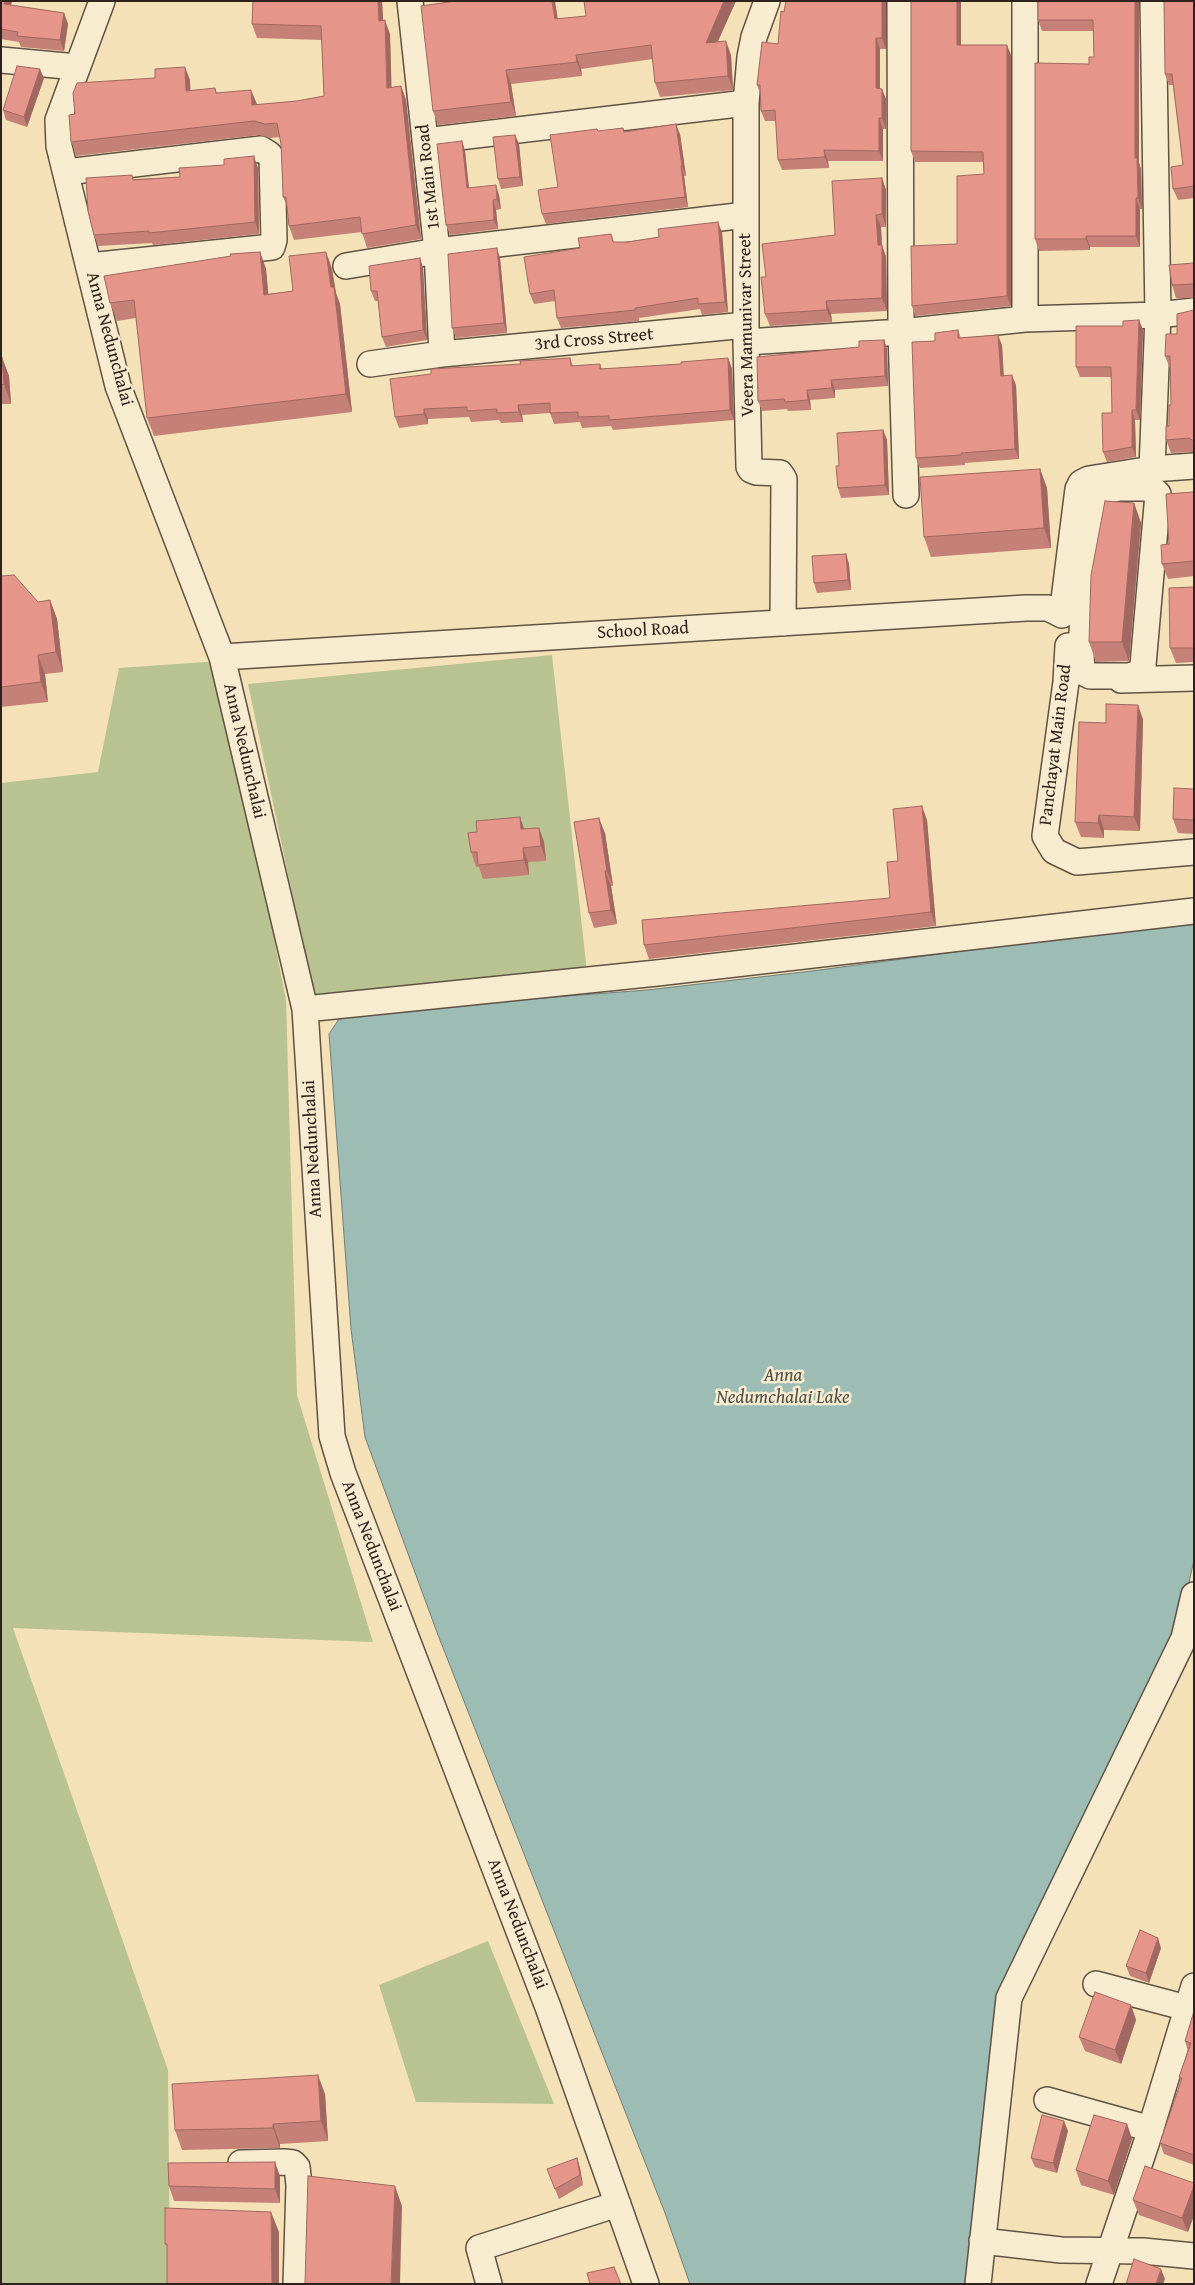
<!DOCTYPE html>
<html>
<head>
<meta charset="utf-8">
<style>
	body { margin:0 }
	#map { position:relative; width:1195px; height:2285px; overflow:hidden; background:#f4e1b7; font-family:"Gentium Book Plus",serif }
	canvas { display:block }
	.frame { position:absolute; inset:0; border:2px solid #2e221d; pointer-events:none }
</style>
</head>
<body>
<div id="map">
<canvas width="1195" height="2285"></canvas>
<div class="frame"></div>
</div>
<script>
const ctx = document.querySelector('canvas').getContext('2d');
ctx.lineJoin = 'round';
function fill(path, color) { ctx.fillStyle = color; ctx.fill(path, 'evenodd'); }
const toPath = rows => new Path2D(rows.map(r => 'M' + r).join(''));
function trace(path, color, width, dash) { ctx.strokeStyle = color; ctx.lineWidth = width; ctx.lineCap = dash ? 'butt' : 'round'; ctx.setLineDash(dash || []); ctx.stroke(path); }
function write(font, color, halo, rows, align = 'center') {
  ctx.font = font + ' "Gentium Book Plus",serif'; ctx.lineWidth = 5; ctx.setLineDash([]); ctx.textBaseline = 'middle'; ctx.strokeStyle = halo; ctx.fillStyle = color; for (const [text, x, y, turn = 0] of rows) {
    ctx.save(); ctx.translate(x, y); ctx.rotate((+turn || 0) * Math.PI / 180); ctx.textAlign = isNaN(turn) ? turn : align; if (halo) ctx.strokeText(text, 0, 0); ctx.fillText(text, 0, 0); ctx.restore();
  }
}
fill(toPath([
	[552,655,587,972,314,998,248,684],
	[220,661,286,1000,297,1395,373,1642,13,1628,168,2070,170,2284,1,2284,1,783,98,772,119,668],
	[488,1941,554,2104,416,2102,379,1985]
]), '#b8c391');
const water = toPath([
	[1194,917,1194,1560,1179,1627,1002,1994,973,2284,690,2284,665,2213,438,1635,365,1437,351,1329,329,1034,343,1013,647,990,812,971,1089,934,1194,917]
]);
fill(water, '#9cbcb4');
trace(water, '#707e78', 1);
const minor = toPath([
	[102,1,58,120,59,146,118,386,222,657,305,1009,332,1436,343,1473,548,2007,646,2284],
	[410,1,437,251,442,354],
	[767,1,754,37,750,57,746,103,746,342,749,467,751,470,756,472,780,473,784,479,783,623],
	[900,1,901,332,906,495],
	[1,60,77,67],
	[425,141,746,103],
	[66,172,261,149,269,154,272,158,274,240,272,247,89,266],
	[346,266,437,251,746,215],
	[1025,319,1025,1],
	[746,342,901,332,1025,319,1158,315,1194,311],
	[370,364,442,354,746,325],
	[1152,469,1158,315,1153,1],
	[1119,488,1152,488,1158,494,1143,665,1139,673,1129,676,1090,676,1082,672,1081,653,1084,593,1101,498,1109,490,1119,488],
	[1062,615,1078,489,1081,483,1089,479,1152,469,1194,466],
	[1068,646,1066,682,1045,836,1054,851,1077,862,1194,852],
	[222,657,1026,608,1048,608,1062,615],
	[1121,680,1194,678],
	[305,1009,657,973,1194,911],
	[1096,1984,1187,2008],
	[1047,2100,1151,2129],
	[241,2163,284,2162,293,2163,297,2167,299,2185,296,2284],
	[982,2241,1061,2250,1143,2251,1194,2256],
	[489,2284,479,2248,618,2204],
	[978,2284,1009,1998,1184,1638,1194,1595],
	[1099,2284,1147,2141,1194,1986]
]);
trace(minor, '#605244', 28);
trace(minor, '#f8ecd0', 25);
fill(toPath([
	[1,1,12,1,11,5,64,13,68,24,64,51,21,47,19,42,1,39],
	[253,1,382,1,383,20,390,34,391,88,401,86,406,100,421,239,367,248,362,232,294,240,289,226,287,206,283,197,281,144,280,137,270,138,259,135,76,156,71,140,75,114,190,80,190,90,217,92,257,105,297,101,324,96,322,40,257,38,252,24],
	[584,1,736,1,717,42,731,55,733,90,660,97,655,83,653,59,581,69,582,76,511,84,516,116,438,125,433,111,558,19,586,16],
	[886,1,886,49,880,49,880,89,886,99,886,129,883,129,883,161,828,161,829,168,782,170,778,160,776,121,765,121,761,111,760,93,757,85,778,44,784,12],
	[911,1,961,1,961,45,1011,55,1011,306,915,316,912,306,957,244,984,174,983,162,915,162,911,151],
	[1036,1,1139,1,1139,163,1141,169,1142,209,1140,209,1140,247,1090,247,1090,250,1039,251,1035,239,1089,64,1094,57,1093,31,1042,31,1038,20,1038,6],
	[1194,1,1194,198,1178,200,1173,189,1183,165,1173,85,1169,85,1165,74],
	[44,78,27,127,6,120,3,110],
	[597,129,598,131,680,134,686,176,684,176,688,207,546,224,542,214,558,187],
	[515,135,519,144,523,186,501,189,498,179],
	[462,141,465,151,469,188,499,195,501,209,496,210,498,229,450,235,446,225],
	[258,168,259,234,153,245,152,243,98,246,94,235,134,179,180,177],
	[882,178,886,190,886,227,881,227,882,245,886,257,887,311,831,314,832,322,770,326,765,314,766,277,835,235],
	[722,232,728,312,702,315,700,309,639,318,639,321,561,328,557,318,555,301,534,304,530,294,580,248,611,234,614,242,628,242],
	[260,252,266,269,268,294,293,291,326,252,332,269,336,293,340,304,352,412,154,436,147,418,136,318,117,321,110,303],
	[420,258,423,268,427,340,386,347,382,337,378,301,375,301,371,291],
	[500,258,507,333,456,338,452,328],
	[1194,263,1194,298,1176,298,1172,285],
	[1194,310,1194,452,1171,453,1166,440,1169,426,1171,405,1170,369,1165,356,1177,334],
	[1139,320,1143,330,1140,420,1135,420,1136,457,1107,462,1103,452,1112,413,1112,377,1080,377,1076,367,1123,326],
	[958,330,961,338,1002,345,1004,376,1016,385,1019,459,965,463,965,465,920,468,916,458,935,341],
	[884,340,887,349,888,386,835,390,835,398,810,400,811,410,788,411,787,409,762,411,758,401,859,347],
	[1,357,9,376,11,404,1,404],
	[570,358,573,366,600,364,602,369,681,364,728,358,732,369,734,420,613,430,611,426,582,428,580,422,554,424,550,413,522,415,523,422,501,423,499,420,471,422,469,417,428,419,428,424,399,428,395,417,521,364],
	[883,430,887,440,889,495,841,498,838,488],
	[1040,469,1047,488,1051,548,931,557,924,537],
	[1194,492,1194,576,1168,579,1162,564,1169,544],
	[1134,503,1141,523,1129,661,1096,662,1089,642],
	[846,554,849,564,851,590,817,593,814,583],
	[1,576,38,602,50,600,57,619,63,672,45,674,48,702,1,707],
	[1194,587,1194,662,1176,663,1170,648],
	[1143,719,1140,831,1104,830,1104,838,1081,837,1075,822,1106,723],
	[1194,789,1194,834,1178,833,1173,819],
	[520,817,524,829,539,828,544,842,546,861,528,862,529,875,483,879,479,867,476,867,471,852,477,832],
	[927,820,936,926,649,959,644,945,890,898,898,861],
	[605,833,613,886,611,886,617,924,594,928,589,913],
	[1161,1948,1149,1983,1130,1976,1126,1966],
	[1131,2005,1136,2020,1121,2064,1085,2051,1079,2037],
	[1194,2011,1194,2165,1164,2154,1160,2143,1181,2082,1179,2077,1188,2051,1185,2041],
	[325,2094,328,2141,280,2144,280,2148,182,2150,175,2130],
	[1127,2124,1132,2139,1114,2195,1081,2185,1076,2170],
	[1068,2131,1057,2173,1035,2167,1031,2158],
	[577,2158,580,2168,583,2185,559,2199,551,2179],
	[280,2176,280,2203,174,2201,169,2186],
	[1194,2183,1188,2232,1139,2215,1133,2200]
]), '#c58077');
fill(toPath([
	[5,1,12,1,8,15,4,4],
	[378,1,382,1,384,34,379,21],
	[552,1,555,1,560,33,555,19],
	[724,1,736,1,711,57,706,43],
	[882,1,886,1,886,49,882,38],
	[957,1,961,1,961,56,957,45],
	[1135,1,1139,1,1139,163,1141,169,1142,209,1138,198,1135,158],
	[64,13,68,24,64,51,60,40],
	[385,20,390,34,392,102,387,88],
	[876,38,880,49,880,98,876,88],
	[726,41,731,55,733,90,728,76],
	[1007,45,1011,55,1011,306,1007,296],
	[576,55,581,69,582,76,577,62],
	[185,67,190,80,191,104,186,91],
	[40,69,44,78,27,127,24,117],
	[506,70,511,84,516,116,511,102],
	[401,86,406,100,421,239,416,225],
	[882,89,886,99,886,129,882,118],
	[251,90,257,104,257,119,252,105],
	[879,118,883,129,883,161,879,151],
	[676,124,680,134,686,176,682,166],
	[515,135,519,144,523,186,520,177],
	[462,141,465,151,470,198,467,188],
	[824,150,828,161,829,168,825,157],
	[254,156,258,168,259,234,255,222],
	[681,166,684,176,688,207,685,197],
	[882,178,886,190,886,227,882,214],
	[496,185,499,195,501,209,497,199],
	[1136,198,1140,209,1140,247,1136,236],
	[493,200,496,210,498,229,494,220],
	[876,215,881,227,882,249,882,245,886,257,887,311,882,298],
	[718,222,722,232,728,312,725,302],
	[1086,236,1090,247,1090,250,1086,239],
	[497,248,500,258,507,333,504,323],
	[260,252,266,269,270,312,264,295],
	[326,252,332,269,336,293,340,304,352,412,346,394],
	[420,258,423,268,427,340,423,330],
	[826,301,831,314,832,322,827,310],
	[1139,320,1143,330,1140,420,1136,410],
	[998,335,1002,345,1004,386,1001,376],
	[884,340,887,349,888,386,885,376],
	[2,357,9,376,11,404,4,384],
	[728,358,732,369,734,420,730,410],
	[1012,375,1016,385,1019,459,1015,449],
	[831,380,835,390,835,398,832,388],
	[807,390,810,400,811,410,808,400],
	[518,405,522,415,523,422,519,412],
	[424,409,428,419,428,424,424,414],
	[1132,410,1135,420,1136,457,1132,447],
	[883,430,887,440,889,495,885,485],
	[1040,469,1047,488,1051,548,1044,528],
	[1134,503,1141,523,1129,661,1122,642],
	[846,554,849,564,851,590,848,580],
	[50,600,57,619,63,672,56,652],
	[38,655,45,674,48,702,41,682],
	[1138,705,1143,719,1140,831,1134,817],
	[922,806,927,820,936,926,931,912],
	[1099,815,1104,830,1104,838,1098,823],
	[520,817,525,832,521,829],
	[599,818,605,833,613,886,607,871],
	[539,828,544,842,546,861,541,846],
	[523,848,528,862,529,875,524,860],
	[605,871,611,886,617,924,611,910],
	[1158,1938,1161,1948,1149,1983,1146,1973],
	[1131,2005,1136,2020,1121,2064,1115,2050],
	[318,2075,325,2094,328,2141,321,2121],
	[1064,2121,1068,2131,1057,2173,1053,2163],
	[273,2124,280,2144,280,2148,273,2128],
	[1127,2124,1132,2139,1114,2195,1108,2181],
	[577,2158,580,2168,583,2185,580,2175],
	[275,2162,280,2176,280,2203,275,2189],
	[395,2186,402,2206,400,2284,391,2284],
	[1194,2186,1194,2216,1188,2232,1182,2218],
	[271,2212,279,2232,279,2284,272,2284],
	[1161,2269,1165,2279,1163,2284,1156,2284]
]), '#a06861');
const building = toPath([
	[1,1,5,1,4,4,64,13,60,40,17,36,18,32,1,29,1,1],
	[253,1,378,1,379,21,385,20,387,88,401,86,416,225,362,234,360,217,289,226,286,197,283,197,283,192,281,144,277,123,265,124,254,121,71,142,69,115,75,114,73,93,77,83,155,78,155,69,185,67,186,91,215,88,216,93,251,90,252,105,297,101,324,96,321,26,252,24,253,1],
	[456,1,552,1,555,19,586,16,584,1,724,1,706,43,726,41,728,76,655,83,651,45,576,55,577,62,506,70,511,102,433,111,421,6,456,1],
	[786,1,882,1,882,38,876,38,876,88,882,89,882,118,879,118,879,151,824,150,825,157,778,160,775,110,761,111,760,85,757,85,762,42,778,44,781,11,784,12,786,1],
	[911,1,957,1,957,45,1007,45,1007,296,912,306,911,246,957,244,957,176,984,174,983,152,911,151,911,1],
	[1038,1,1135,1,1135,158,1137,158,1138,198,1136,198,1136,236,1086,236,1086,239,1035,239,1035,63,1089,64,1089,57,1094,57,1093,20,1038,20,1038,1],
	[1164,1,1194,1,1194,186,1173,189,1171,167,1183,165,1172,74,1165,74,1164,1],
	[17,66,40,69,24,117,3,110,17,66],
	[676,124,682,166,681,166,685,197,542,214,538,190,558,187,550,135,597,129,598,131,623,128,624,132,676,124],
	[515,135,520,177,498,179,493,137,515,135],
	[462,141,467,188,496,185,497,199,493,200,494,220,446,225,437,144,462,141],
	[254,156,255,222,149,233,149,231,94,235,88,211,86,178,132,175,133,180,180,177,179,168,224,165,224,159,254,156],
	[882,178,882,214,876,215,878,245,882,245,882,298,826,301,827,310,765,314,761,277,766,277,762,244,835,235,832,181,882,178],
	[718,222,725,302,698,304,698,298,635,308,635,310,557,318,554,290,530,294,524,257,580,248,578,238,611,234,613,242,628,242,659,237,658,229,718,222],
	[497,248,504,323,452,328,448,254,497,248],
	[260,252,264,295,293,291,289,256,326,252,331,287,334,287,346,394,147,418,134,300,110,303,104,276,231,256,230,254,260,252],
	[420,258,423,330,382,337,377,291,371,291,369,266,420,258],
	[1194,263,1194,284,1172,285,1169,265,1194,263],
	[1194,310,1194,441,1189,438,1166,440,1166,426,1169,426,1169,405,1171,405,1170,356,1165,356,1166,334,1177,334,1177,314,1194,310],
	[1139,320,1136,410,1132,410,1132,447,1103,452,1102,413,1112,413,1111,367,1076,367,1076,326,1123,326,1123,321,1139,320],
	[958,330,958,338,998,335,1001,376,1012,375,1015,449,961,453,961,455,916,458,912,342,935,341,935,333,958,330],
	[884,340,885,376,831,380,832,388,807,390,808,400,785,402,784,399,758,401,757,357,859,347,859,341,884,340],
	[1,357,2,357,4,384,1,385,1,357],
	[570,358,571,366,600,364,600,369,681,364,681,362,728,358,730,410,609,420,609,416,578,417,578,412,550,413,550,403,518,405,519,412,497,413,497,409,467,411,467,407,424,409,424,414,395,417,390,379,431,374,431,369,521,364,520,361,570,358],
	[883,430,885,485,838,488,836,466,839,466,837,433,883,430],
	[1040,469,1044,528,924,537,920,477,1040,469],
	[1194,492,1194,561,1162,564,1161,545,1169,544,1166,494,1194,492],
	[1105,501,1134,503,1122,642,1089,642,1091,575,1105,501],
	[846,554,848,580,814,583,812,556,846,554],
	[14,575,38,602,50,600,56,652,38,655,41,682,1,687,1,576,14,575],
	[1194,587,1194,648,1170,648,1169,588,1194,587],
	[1106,704,1138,705,1134,817,1099,815,1098,823,1075,822,1079,722,1106,723,1106,704],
	[1174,788,1194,789,1194,820,1173,819,1174,788],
	[922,806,931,912,644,945,642,920,890,898,887,862,898,861,893,809,922,806],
	[520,817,521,829,539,828,541,846,523,848,524,860,478,865,477,852,471,852,468,833,477,832,476,821,520,817],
	[599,818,607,871,605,871,611,910,589,913,574,822,599,818],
	[1140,1930,1158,1938,1146,1973,1126,1966,1140,1930],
	[1095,1992,1131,2005,1115,2050,1079,2037,1095,1992],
	[1194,2011,1194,2155,1160,2143,1182,2078,1179,2077,1191,2043,1185,2041,1194,2011],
	[318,2075,321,2121,273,2124,273,2128,175,2130,172,2084,318,2075],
	[1042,2115,1064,2121,1053,2163,1031,2158,1042,2115],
	[1094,2115,1127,2124,1108,2181,1076,2170,1094,2115],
	[577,2158,580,2175,555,2189,547,2169,577,2158],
	[275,2162,275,2189,169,2186,168,2163,275,2162],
	[1145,2166,1194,2183,1194,2186,1182,2218,1133,2200,1145,2166],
	[308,2176,395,2186,391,2284,305,2284,308,2176],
	[165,2208,271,2212,272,2284,167,2284,167,2244,165,2244,165,2208],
	[1134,2259,1161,2269,1156,2284,1126,2284,1134,2259],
	[614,2267,621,2284,590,2284,587,2273,614,2267]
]);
fill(building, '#e5958a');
trace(building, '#a06861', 1);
write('18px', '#2e221d', '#f8ecd0', [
	["1st Main Road",429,177,-96],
	["Veera Mamunivar Street",747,325,-91],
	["Anna Nedunchalai",109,339,75],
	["3rd Cross Street",594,340,-5],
	["School Road",643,631,-3],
	["Panchayat Main Road",1056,745,-83],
	["Anna Nedunchalai",244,751,77],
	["Anna Nedunchalai",313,1149,-93],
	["Anna Nedunchalai",371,1546,69],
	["Anna Nedunchalai",517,1924,69]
]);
write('italic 19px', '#4f504a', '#f8ecd0', [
	["Anna",783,1376],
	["Nedumchalai Lake",783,1398]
]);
</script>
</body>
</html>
